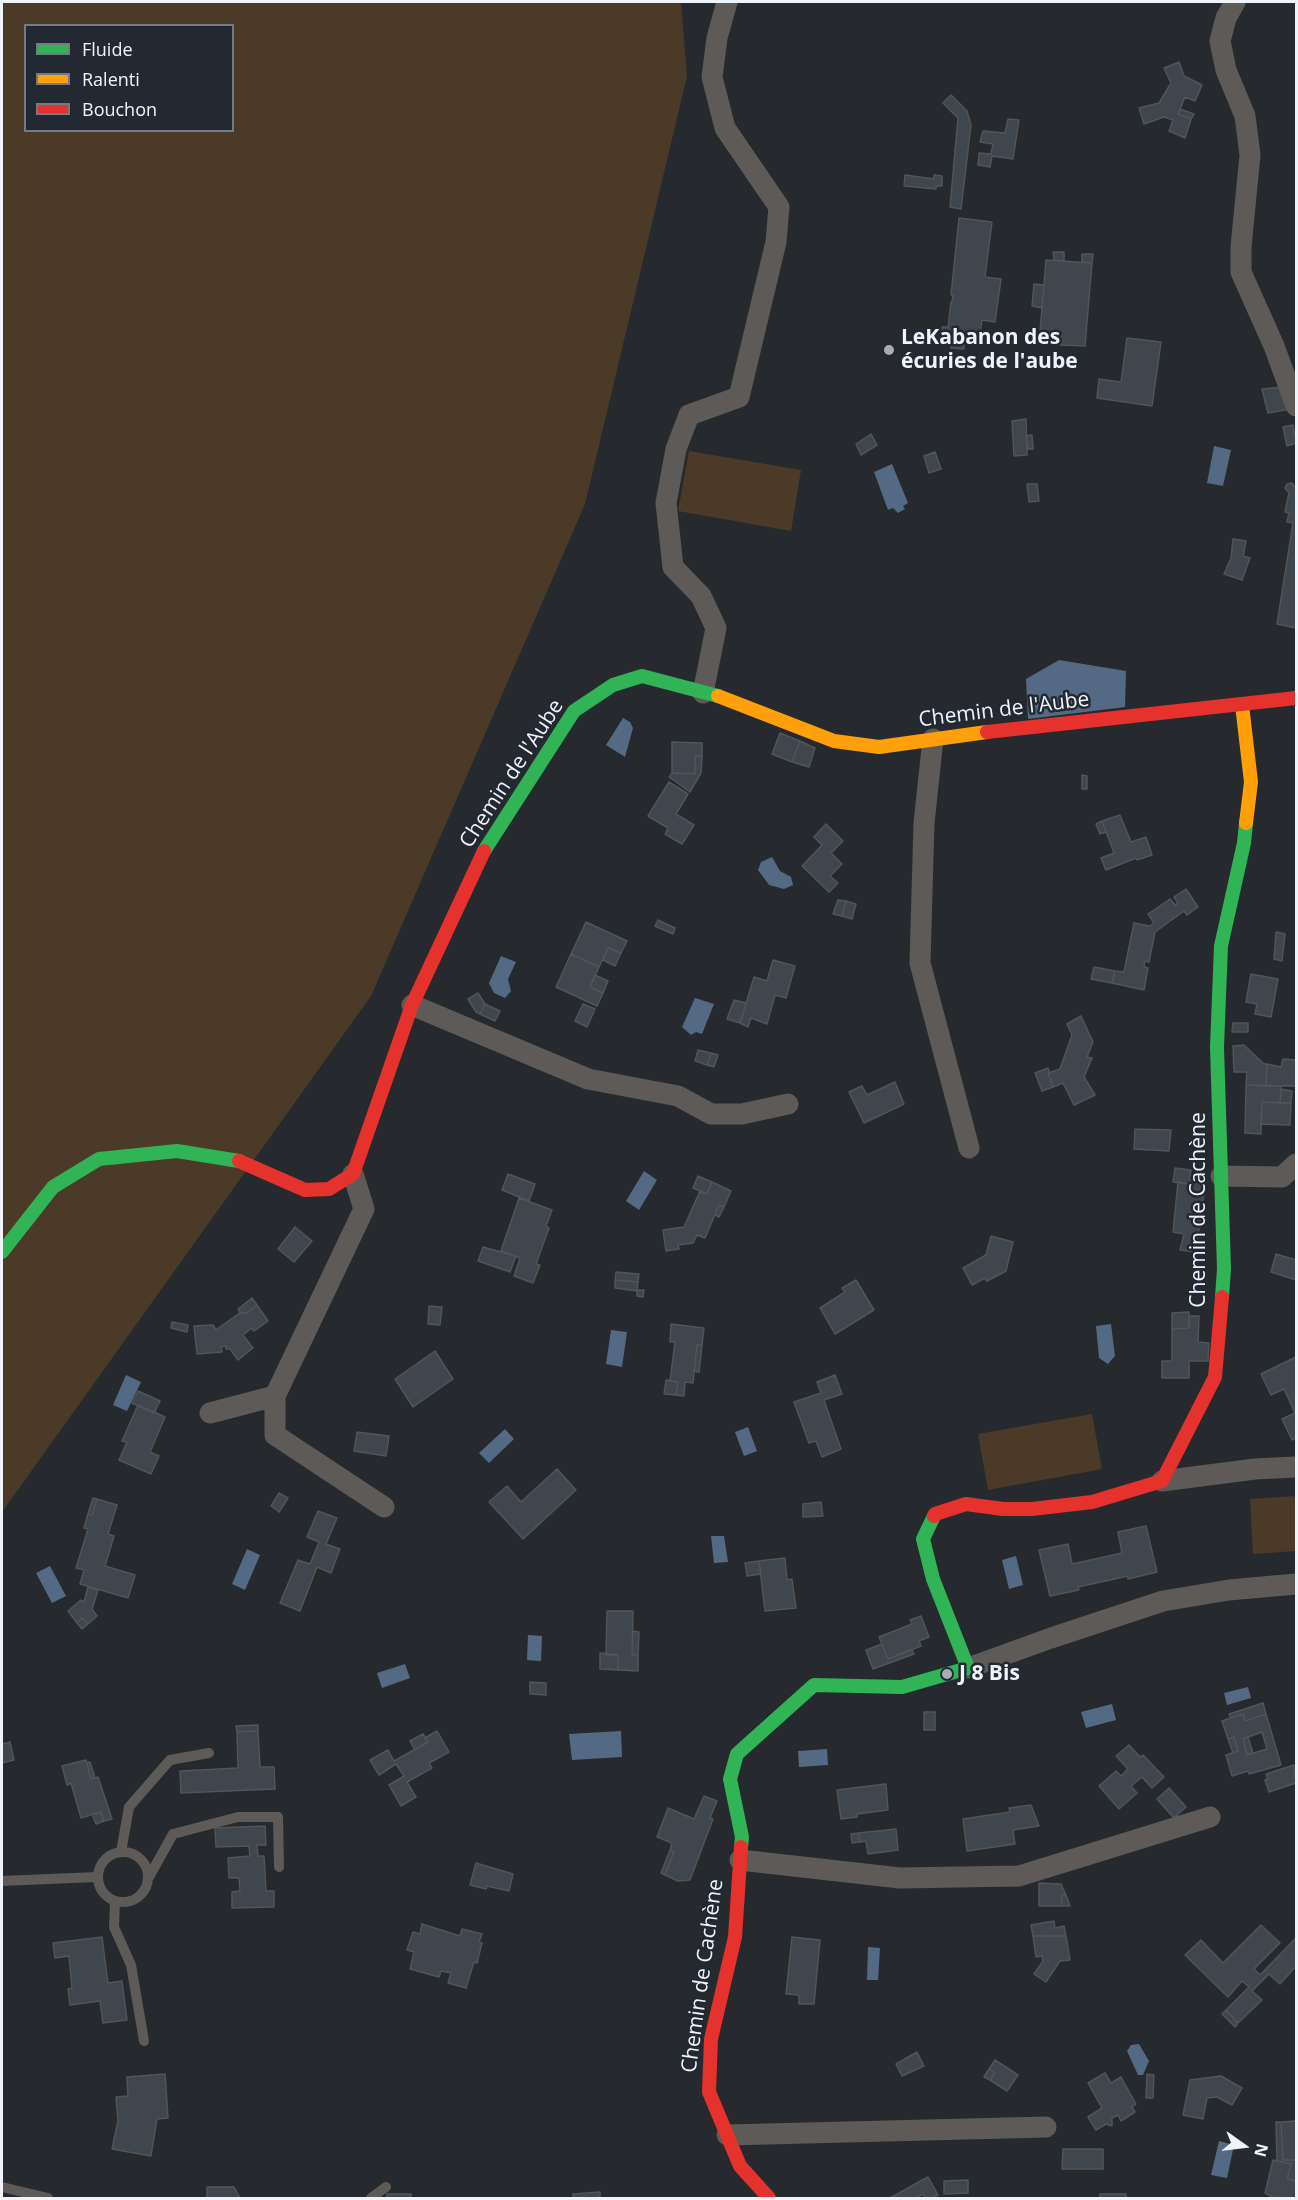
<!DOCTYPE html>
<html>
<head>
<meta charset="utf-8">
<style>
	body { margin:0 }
	#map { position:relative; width:1298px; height:2200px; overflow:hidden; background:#262a2e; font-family:"Open Sans",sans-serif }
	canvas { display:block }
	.frame { position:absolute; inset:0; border:3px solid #eff4fb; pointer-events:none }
	.legend { position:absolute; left:24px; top:24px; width:210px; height:108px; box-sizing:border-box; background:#222932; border:2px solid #747a82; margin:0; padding:8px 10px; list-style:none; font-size:18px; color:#eff4fb }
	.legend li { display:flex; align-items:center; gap:12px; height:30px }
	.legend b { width:30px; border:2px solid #747a82 }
	.north { position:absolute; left:1214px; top:2116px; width:60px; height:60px; -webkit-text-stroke:4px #222932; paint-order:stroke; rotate:104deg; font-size:16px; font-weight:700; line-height:24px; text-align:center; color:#eff4fb }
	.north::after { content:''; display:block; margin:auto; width:21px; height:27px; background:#eff4fb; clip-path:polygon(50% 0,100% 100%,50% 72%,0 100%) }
</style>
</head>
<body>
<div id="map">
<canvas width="1298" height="2200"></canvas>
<div class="frame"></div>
<ul class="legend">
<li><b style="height:8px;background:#30b455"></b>Fluide</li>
<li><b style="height:8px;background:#ff9f0a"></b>Ralenti</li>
<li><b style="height:8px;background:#e5322d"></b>Bouchon</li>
</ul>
<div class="north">N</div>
</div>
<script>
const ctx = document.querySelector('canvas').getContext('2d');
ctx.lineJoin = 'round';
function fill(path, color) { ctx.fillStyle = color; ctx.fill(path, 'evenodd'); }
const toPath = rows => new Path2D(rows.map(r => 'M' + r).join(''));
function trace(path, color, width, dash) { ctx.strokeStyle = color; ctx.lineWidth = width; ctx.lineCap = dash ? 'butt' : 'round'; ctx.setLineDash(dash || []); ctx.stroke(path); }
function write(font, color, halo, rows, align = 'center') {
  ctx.font = font + ' "Open Sans",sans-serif'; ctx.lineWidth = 5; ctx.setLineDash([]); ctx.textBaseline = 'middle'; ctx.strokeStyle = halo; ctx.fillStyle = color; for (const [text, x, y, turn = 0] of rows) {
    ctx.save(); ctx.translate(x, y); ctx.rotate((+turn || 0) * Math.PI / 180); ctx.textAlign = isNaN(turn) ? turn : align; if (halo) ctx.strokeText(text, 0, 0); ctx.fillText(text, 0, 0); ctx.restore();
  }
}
fill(toPath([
	[2,2,681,2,687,76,585,504,371,996,2,1512],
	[26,26,232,26,232,130,26,130],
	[689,451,801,470,791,531,678,511],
	[1092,1414,1102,1469,988,1490,978,1434],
	[1296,1496,1296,1551,1253,1554,1250,1499]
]), '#4c3a29');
fill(toPath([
	[1214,446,1231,450,1223,486,1207,483],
	[892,464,908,503,903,506,905,509,898,513,893,508,888,510,874,472],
	[1059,660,1126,671,1125,707,1028,719,1026,679],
	[623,718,630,722,633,728,625,757,606,745],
	[772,857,780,871,791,877,793,885,784,889,769,885,758,870,761,862],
	[501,956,516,962,508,979,511,991,505,998,494,993,489,983],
	[695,998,714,1004,702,1034,696,1032,691,1035,682,1027],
	[644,1171,657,1180,639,1210,626,1201],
	[1111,1324,1115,1356,1108,1364,1099,1358,1096,1326],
	[611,1330,627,1332,622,1367,606,1364],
	[126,1375,141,1382,127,1411,113,1405],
	[748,1427,757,1451,744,1456,735,1432],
	[505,1429,514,1439,489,1463,479,1453],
	[711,1536,724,1536,728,1562,714,1563],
	[247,1549,260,1555,245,1590,232,1584],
	[1016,1556,1023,1585,1009,1589,1002,1560],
	[50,1566,66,1596,52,1603,36,1573],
	[528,1635,542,1636,541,1661,527,1660],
	[405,1664,410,1678,382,1688,377,1673],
	[1248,1687,1251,1698,1227,1705,1224,1693],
	[1112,1704,1116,1720,1086,1728,1081,1712],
	[621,1731,622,1757,572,1760,569,1734],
	[827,1749,828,1765,799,1767,798,1751],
	[868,1947,880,1948,878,1980,867,1980],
	[1139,2044,1149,2061,1143,2075,1138,2075,1127,2051,1131,2045],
	[1219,2141,1234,2145,1227,2178,1211,2175]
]), '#546984');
const building = toPath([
	[1179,62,1184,76,1202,85,1195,101,1185,97,1178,114,1191,119,1185,138,1169,131,1173,120,1164,117,1144,124,1139,108,1159,103,1171,83,1164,68,1179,62],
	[951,95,967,111,971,125,961,209,950,207,958,118,943,103,951,95],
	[1180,109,1194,114,1191,119,1178,114,1180,109],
	[1008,119,1019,120,1013,159,992,156,990,167,978,165,979,153,991,154,993,144,980,142,983,131,1005,133,1008,119],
	[905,175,934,179,934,175,942,176,942,186,936,186,936,189,904,186,905,175],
	[959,218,992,222,985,277,1001,279,995,322,982,320,980,334,965,332,964,347,941,337,942,327,948,327,951,302,952,302,953,295,951,295,959,218],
	[1053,252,1064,252,1064,261,1054,260,1053,252],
	[1082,254,1093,254,1092,263,1082,262,1082,254],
	[1046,260,1092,263,1085,346,1039,344,1046,260],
	[1034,284,1044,285,1042,308,1032,306,1034,284],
	[941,337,964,347,964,349,951,348,951,343,941,342,941,337],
	[1127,338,1161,342,1152,406,1097,398,1099,379,1121,382,1127,338],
	[1285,387,1290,409,1268,413,1262,389,1285,387],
	[1026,419,1027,455,1014,456,1012,421,1026,419],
	[1293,425,1296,443,1287,446,1283,427,1293,425],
	[871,434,877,445,861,455,856,444,871,434],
	[1032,435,1033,449,1028,449,1026,436,1032,435],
	[935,452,941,469,929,473,924,456,935,452],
	[1292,483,1296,488,1296,628,1277,624,1293,523,1287,522,1289,513,1285,512,1289,493,1285,488,1287,484,1292,483],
	[1027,484,1037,484,1039,501,1029,502,1027,484],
	[1233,539,1246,541,1243,556,1250,558,1242,580,1224,574,1231,558,1233,539],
	[780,733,800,741,792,762,772,754,780,733],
	[800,741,815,748,809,767,792,762,800,741],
	[672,742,702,743,702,756,695,756,695,774,672,773,672,742],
	[695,756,702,756,701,773,690,792,669,777,672,773,695,774,695,756],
	[1082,775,1087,776,1087,789,1082,789,1082,775],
	[669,782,688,794,676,814,694,825,682,844,665,834,668,828,648,816,669,782],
	[1120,815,1131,842,1146,837,1152,855,1137,860,1136,858,1106,870,1101,858,1114,853,1102,821,1120,815],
	[1102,821,1106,832,1100,834,1096,824,1102,821],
	[826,824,843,841,831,853,842,864,830,876,838,883,829,892,802,866,822,845,814,837,826,824],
	[1186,889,1198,907,1187,915,1184,911,1155,932,1149,962,1145,961,1144,967,1148,968,1144,990,1112,983,1115,971,1124,972,1134,923,1150,926,1154,923,1148,914,1170,899,1175,905,1178,903,1174,897,1186,889],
	[838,900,846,901,842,916,833,914,838,900],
	[846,901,856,904,852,919,842,916,846,901],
	[658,920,675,928,673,934,655,926,658,920],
	[586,922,627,941,621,953,608,948,599,967,571,954,586,922],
	[1276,932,1285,934,1282,961,1274,959,1276,932],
	[608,948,621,953,615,966,603,960,608,948],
	[571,954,599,967,590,987,603,993,597,1006,556,987,571,954],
	[773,960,795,966,786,998,775,995,767,1024,751,1018,748,1027,740,1023,754,977,767,981,773,960],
	[1094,967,1115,971,1112,983,1091,979,1094,967],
	[1251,974,1278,979,1271,1017,1255,1014,1257,1004,1246,1002,1251,974],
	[595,975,608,981,603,993,590,987,595,975],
	[478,993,485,1004,480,1014,476,1012,468,999,478,993],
	[734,1000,746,1003,740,1023,727,1019,734,1000],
	[485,1004,500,1011,495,1021,480,1014,485,1004],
	[583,1004,595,1009,587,1027,575,1021,583,1004],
	[1081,1016,1093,1042,1087,1057,1092,1058,1084,1077,1095,1095,1074,1105,1063,1083,1053,1087,1048,1073,1060,1069,1072,1035,1067,1024,1081,1016],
	[1233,1023,1248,1023,1248,1032,1232,1032,1233,1023],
	[1244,1045,1264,1064,1267,1064,1266,1086,1246,1085,1247,1072,1234,1072,1233,1046,1244,1045],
	[698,1050,711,1053,707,1065,695,1061,698,1050],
	[711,1053,718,1055,714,1067,707,1065,711,1053],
	[1283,1059,1296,1060,1296,1086,1266,1086,1267,1064,1281,1067,1283,1059],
	[1048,1068,1050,1073,1048,1073,1053,1087,1042,1091,1035,1073,1048,1068],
	[895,1082,904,1104,864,1123,849,1092,862,1086,867,1095,895,1082],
	[1246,1085,1281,1086,1280,1103,1262,1102,1261,1134,1245,1133,1246,1085],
	[1281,1089,1292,1091,1291,1103,1280,1103,1281,1089],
	[1262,1102,1291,1103,1290,1125,1261,1124,1262,1102],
	[1135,1129,1171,1130,1169,1151,1134,1149,1135,1129],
	[1175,1168,1191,1170,1189,1184,1173,1182,1175,1168],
	[508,1174,535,1184,529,1201,502,1190,508,1174],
	[698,1176,712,1182,707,1194,693,1188,698,1176],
	[1190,1181,1205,1184,1196,1252,1180,1250,1184,1234,1173,1232,1178,1182,1189,1184,1190,1181],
	[712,1182,731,1191,724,1207,719,1205,705,1238,697,1235,693,1243,678,1245,679,1249,666,1251,663,1230,684,1227,700,1191,707,1194,712,1182],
	[519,1198,552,1210,546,1226,549,1228,536,1264,540,1265,533,1283,514,1276,520,1258,501,1251,519,1198],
	[719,1205,724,1207,719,1217,715,1215,719,1205],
	[295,1227,312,1241,294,1262,278,1249,295,1227],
	[991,1236,1013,1242,1006,1271,987,1281,985,1278,972,1285,963,1268,986,1255,991,1236],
	[483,1247,516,1256,510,1272,478,1261,483,1247],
	[1276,1254,1296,1260,1296,1280,1271,1272,1276,1254],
	[616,1272,639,1274,638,1282,615,1280,616,1272],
	[615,1280,638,1282,637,1290,644,1290,643,1297,637,1296,637,1291,615,1288,615,1280],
	[856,1280,874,1310,835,1334,820,1308,845,1292,842,1288,856,1280],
	[252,1298,257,1305,247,1313,240,1313,238,1309,252,1298],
	[257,1305,268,1321,254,1331,252,1328,243,1335,253,1348,238,1360,230,1349,226,1349,226,1346,221,1347,222,1352,197,1354,194,1326,213,1325,216,1330,241,1312,247,1313,257,1305],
	[429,1306,442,1307,440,1325,428,1324,429,1306],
	[1189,1312,1189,1328,1172,1329,1172,1313,1189,1312],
	[1189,1316,1199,1316,1198,1342,1209,1343,1208,1361,1189,1361,1189,1378,1162,1378,1162,1361,1172,1361,1172,1329,1189,1328,1189,1316],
	[172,1322,188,1325,187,1332,171,1328,172,1322],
	[671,1324,704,1328,702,1345,697,1345,693,1383,685,1382,684,1396,676,1395,678,1382,670,1381,675,1342,670,1342,671,1324],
	[697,1345,702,1345,699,1372,694,1371,697,1345],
	[435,1351,453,1379,413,1407,395,1379,435,1351],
	[1296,1357,1296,1438,1292,1440,1282,1419,1295,1413,1284,1389,1271,1395,1261,1374,1296,1357],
	[835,1375,842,1394,824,1400,841,1449,822,1457,816,1441,809,1443,794,1402,821,1393,817,1382,835,1375],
	[666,1380,678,1382,676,1395,664,1394,666,1380],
	[138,1391,160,1401,154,1413,132,1403,138,1391],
	[138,1405,165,1417,150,1452,159,1456,151,1474,119,1460,127,1442,122,1441,138,1405],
	[357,1432,389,1436,386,1456,354,1451,357,1432],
	[557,1469,576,1490,523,1539,489,1502,507,1486,521,1502,557,1469],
	[279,1493,288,1498,279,1512,271,1506,279,1493],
	[93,1498,97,1499,92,1515,88,1514,93,1498],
	[97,1499,117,1505,108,1534,114,1536,105,1566,135,1575,128,1598,80,1584,84,1570,76,1568,88,1529,84,1528,88,1514,92,1515,97,1499],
	[821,1502,823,1516,803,1517,803,1504,821,1502],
	[318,1511,337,1518,326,1544,340,1549,331,1573,317,1567,300,1611,280,1603,298,1560,310,1564,319,1542,307,1537,318,1511],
	[1146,1526,1157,1572,1128,1579,1128,1576,1078,1587,1079,1590,1050,1596,1039,1550,1068,1544,1072,1564,1122,1553,1118,1532,1146,1526],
	[785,1558,787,1580,792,1579,796,1608,765,1611,759,1561,785,1558],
	[759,1561,761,1574,747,1576,745,1563,759,1561],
	[88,1587,98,1590,92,1609,97,1616,88,1624,82,1618,77,1623,68,1611,81,1600,84,1602,88,1587],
	[607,1611,633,1611,632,1655,638,1655,638,1671,618,1670,618,1655,606,1655,607,1611],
	[921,1616,929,1637,919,1641,921,1646,888,1659,879,1637,912,1624,910,1620,921,1616],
	[82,1618,88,1624,82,1629,77,1623,82,1618],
	[633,1631,639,1632,638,1655,632,1655,633,1631],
	[882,1644,888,1659,912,1650,914,1654,873,1669,866,1650,882,1644],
	[600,1653,618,1655,618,1670,600,1669,600,1653],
	[530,1682,546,1683,546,1695,530,1694,530,1682],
	[1263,1703,1266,1714,1245,1721,1243,1714,1231,1718,1229,1714,1263,1703],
	[924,1712,935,1712,935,1730,924,1730,924,1712],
	[1243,1714,1245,1721,1266,1714,1281,1765,1249,1774,1248,1771,1232,1776,1226,1755,1238,1751,1234,1737,1228,1739,1222,1721,1243,1714],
	[1262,1732,1267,1749,1247,1755,1243,1739,1262,1732],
	[258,1725,258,1731,237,1732,236,1726,258,1725],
	[258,1731,260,1767,274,1767,275,1789,181,1793,180,1771,238,1768,237,1732,258,1731],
	[437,1731,449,1752,429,1763,432,1768,407,1782,416,1797,401,1806,389,1785,404,1776,396,1764,379,1775,370,1760,388,1750,394,1761,428,1742,425,1738,437,1731],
	[423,1734,428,1742,415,1750,410,1741,423,1734],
	[1234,1737,1238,1751,1233,1753,1228,1739,1234,1737],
	[1248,1737,1253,1753,1247,1755,1243,1739,1248,1737],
	[10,1742,14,1760,2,1763,2,1744,10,1742],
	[1129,1745,1140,1757,1143,1755,1164,1777,1152,1788,1142,1777,1131,1786,1137,1793,1119,1809,1099,1786,1116,1771,1121,1776,1128,1769,1116,1756,1129,1745],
	[86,1760,91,1779,98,1777,112,1819,104,1821,101,1812,81,1818,71,1783,67,1785,62,1766,86,1760],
	[90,1762,95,1778,91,1779,87,1763,90,1762],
	[1294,1765,1296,1783,1269,1792,1265,1780,1268,1779,1266,1774,1294,1765],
	[886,1784,888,1810,857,1814,857,1817,841,1819,837,1790,886,1784],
	[1169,1788,1186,1807,1174,1818,1157,1799,1169,1788],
	[704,1796,717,1801,710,1818,713,1819,690,1880,678,1881,665,1875,674,1852,670,1850,672,1843,657,1837,668,1808,694,1819,704,1796],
	[1031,1805,1039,1826,1013,1830,1015,1844,967,1851,963,1819,1010,1812,1009,1808,1031,1805],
	[101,1812,104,1821,96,1824,92,1814,101,1812],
	[265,1826,266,1845,257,1845,258,1856,264,1856,266,1891,274,1891,274,1907,232,1908,232,1892,240,1891,239,1878,229,1878,228,1858,250,1856,249,1846,216,1847,215,1828,265,1826],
	[896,1829,898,1850,868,1854,866,1841,860,1842,858,1833,896,1829],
	[858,1833,860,1842,852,1843,851,1834,858,1833],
	[670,1850,674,1852,665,1875,661,1873,670,1850],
	[476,1863,513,1874,509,1891,487,1886,486,1889,470,1885,476,1863],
	[1039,1883,1061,1884,1066,1895,1062,1895,1061,1906,1039,1906,1039,1883],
	[1062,1895,1066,1895,1070,1906,1061,1906,1062,1895],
	[1054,1921,1055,1928,1064,1926,1066,1936,1033,1936,1031,1925,1054,1921],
	[422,1924,460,1936,462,1929,482,1934,479,1942,482,1943,477,1963,474,1962,466,1988,448,1983,451,1973,441,1971,439,1977,410,1969,414,1952,407,1950,413,1932,420,1934,422,1924],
	[1261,1925,1280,1943,1254,1969,1260,1975,1296,1938,1296,1966,1280,1984,1269,1974,1252,1991,1262,2000,1238,2023,1226,2010,1249,1987,1242,1981,1228,1997,1185,1955,1201,1940,1223,1963,1261,1925],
	[1033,1936,1066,1936,1070,1960,1060,1961,1046,1982,1034,1974,1043,1961,1042,1956,1036,1957,1033,1936],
	[102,1937,108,1983,122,1981,127,2020,103,2023,100,2001,70,2005,68,1989,72,1988,69,1956,55,1958,53,1943,102,1937],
	[792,1937,820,1940,814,2004,799,2004,799,1995,786,1994,792,1937],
	[1226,2010,1238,2023,1235,2027,1222,2014,1226,2010],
	[917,2052,924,2066,902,2076,896,2064,917,2052],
	[995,2060,1018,2075,1007,2091,990,2080,995,2073,989,2069,995,2060],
	[989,2069,995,2073,990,2080,984,2077,989,2069],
	[1105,2073,1111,2083,1121,2077,1136,2104,1132,2107,1135,2112,1121,2121,1118,2115,1112,2118,1112,2126,1106,2124,1096,2130,1088,2117,1102,2108,1088,2083,1105,2073],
	[165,2074,168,2118,157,2119,151,2156,112,2149,118,2121,116,2097,128,2096,127,2077,165,2074],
	[1147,2074,1154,2075,1153,2098,1146,2098,1147,2074],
	[1221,2076,1242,2088,1232,2105,1217,2097,1207,2098,1203,2119,1183,2115,1190,2080,1221,2076],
	[1296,2121,1296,2160,1283,2160,1281,2122,1296,2121],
	[1276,2122,1281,2122,1283,2160,1296,2160,1296,2181,1287,2179,1291,2164,1277,2161,1276,2122],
	[1063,2149,1103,2149,1103,2169,1062,2169,1063,2149],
	[1273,2160,1291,2164,1287,2179,1296,2181,1296,2178,1296,2198,1274,2198,1265,2193,1273,2160],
	[928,2177,938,2195,932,2198,925,2198,923,2194,916,2198,890,2198,928,2177],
	[968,2180,968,2193,944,2194,944,2181,968,2180],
	[207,2187,234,2187,240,2198,207,2198,207,2187],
	[600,2192,600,2198,573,2198,573,2194,600,2192],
	[387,2194,411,2194,411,2198,387,2198,387,2194],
	[1100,2194,1126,2194,1126,2198,1100,2198,1100,2194]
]);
fill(building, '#40464d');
trace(building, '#515458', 1.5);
trace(toPath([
	'98 1877a25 25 0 1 1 50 0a25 25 0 1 1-50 0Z',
	[121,1852,129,1807,170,1760,209,1753],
	[149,1877,173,1834,238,1817,278,1817,279,1867],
	[2,1881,97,1877],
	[115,1902,114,1927,131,1965,144,2041],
	[2,2187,48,2198],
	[371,2198,386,2187]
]), '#5d5a58', 10);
trace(toPath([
	[1235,2,1226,18,1220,41,1226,70,1245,116,1250,155,1241,247,1241,272,1274,346,1296,406],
	[703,693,716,628,701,596,673,567,666,503,676,449,689,415,739,397,776,242,779,207,725,128,712,77,717,38,727,2],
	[933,739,924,823,920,963,969,1148],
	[412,1005,588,1079,678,1096,711,1114,742,1114,788,1104],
	[1221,1176,1282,1177,1296,1164],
	[275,1396,275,1435,384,1507],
	[210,1413,275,1396,364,1209,353,1174],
	[1162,1481,1255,1469,1296,1467],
	[968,1668,1051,1638,1163,1601,1229,1590,1296,1584],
	[740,1860,900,1878,1019,1876,1210,1817],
	[727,2135,1046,2127]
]), '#5d5a58', 21);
trace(toPath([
	[484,851,574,711,613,685,642,676,718,696],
	[2,1252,53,1187,99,1159,177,1151,239,1161],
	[1222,1297,1224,1269,1217,1047,1221,946,1244,843,1246,823],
	[741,1847,742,1837,730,1779,737,1754,814,1685,902,1687,968,1668,933,1579,923,1539,934,1516]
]), '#30b455', 14);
trace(toPath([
	[718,696,834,741,879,747,987,732],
	[1242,705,1251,782,1246,823]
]), '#ff9f0a', 14);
trace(toPath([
	[987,732,1296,698],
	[239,1161,305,1190,329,1189,353,1174,412,1005,484,851],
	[934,1516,935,1514,966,1504,1003,1509,1032,1509,1092,1502,1162,1481,1215,1377,1222,1297],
	[741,1847,735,1937,711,2039,709,2092,740,2166,769,2198]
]), '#e5322d', 14);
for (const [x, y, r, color] of [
	[889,350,6,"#a9adb3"],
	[947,1674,6,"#a9adb3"]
]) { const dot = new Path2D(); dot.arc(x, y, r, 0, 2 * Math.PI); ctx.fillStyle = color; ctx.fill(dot); trace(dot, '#222932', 2); }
write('bold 21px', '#eff4fb', '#222932', [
	["LeKabanon des",901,338],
	["écuries de l'aube",901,362],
	["J 8 Bis",959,1674]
], 'left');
write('21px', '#eff4fb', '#222932', [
	["Chemin de l'Aube",1004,710,-7],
	["Chemin de l'Aube",512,774,-57],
	["Chemin de Cachène",1199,1210,-90],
	["Chemin de Cachène",703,1976,-82]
]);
</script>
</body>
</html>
